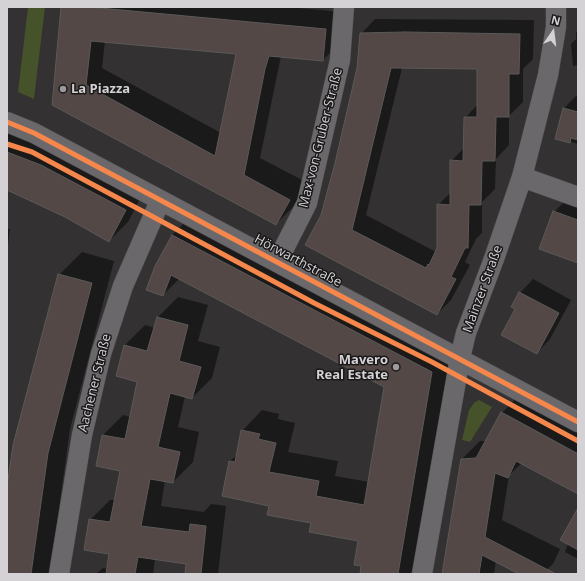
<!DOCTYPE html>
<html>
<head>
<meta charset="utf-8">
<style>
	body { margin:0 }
	#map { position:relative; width:585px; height:581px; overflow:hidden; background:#333132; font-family:"Open Sans",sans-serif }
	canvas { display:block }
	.frame { position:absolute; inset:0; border:8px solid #d5d2d5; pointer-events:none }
	.north { position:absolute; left:533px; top:12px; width:40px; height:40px; -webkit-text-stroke:3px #1a191a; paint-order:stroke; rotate:14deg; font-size:11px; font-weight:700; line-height:16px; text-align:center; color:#d5d2d5 }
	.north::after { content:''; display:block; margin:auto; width:14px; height:18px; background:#d5d2d5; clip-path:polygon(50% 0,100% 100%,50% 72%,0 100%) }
</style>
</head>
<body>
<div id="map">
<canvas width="585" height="581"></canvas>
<div class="frame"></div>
<div class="north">N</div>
</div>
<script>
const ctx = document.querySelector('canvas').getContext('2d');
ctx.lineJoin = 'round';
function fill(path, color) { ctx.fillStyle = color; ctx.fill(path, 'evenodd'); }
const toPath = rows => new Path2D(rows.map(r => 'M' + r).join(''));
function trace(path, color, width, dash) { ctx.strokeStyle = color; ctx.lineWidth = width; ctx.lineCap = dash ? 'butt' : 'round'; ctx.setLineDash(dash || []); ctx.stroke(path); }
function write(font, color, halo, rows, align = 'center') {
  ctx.font = font + ' "Open Sans",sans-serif'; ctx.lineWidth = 3; ctx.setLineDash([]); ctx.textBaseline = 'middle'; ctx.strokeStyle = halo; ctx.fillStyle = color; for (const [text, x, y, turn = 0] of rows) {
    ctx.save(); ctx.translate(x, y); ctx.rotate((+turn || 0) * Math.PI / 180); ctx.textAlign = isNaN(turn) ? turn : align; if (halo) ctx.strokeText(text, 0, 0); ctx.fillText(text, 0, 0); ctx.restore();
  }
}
fill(toPath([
	[28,7,45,7,34,99,18,92],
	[479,400,492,407,470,442,462,440,469,410,474,403]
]), '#465229');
fill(toPath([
	[62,7,288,7,342,12,340,43,323,60,281,56,260,158,306,182,293,207,276,224,53,105],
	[105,41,237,53,221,133,102,68],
	[375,19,534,20,533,59,523,69,523,102,509,116,509,145,496,159,495,189,482,202,482,233,476,239,465,262,470,265,451,300,437,314,322,215,358,69,361,34],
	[402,68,478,68,478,104,465,118,464,148,451,161,451,192,438,205,438,248,436,252,366,215],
	[578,30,578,65,573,66,571,44,576,39,576,32],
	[578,94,578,144,556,138,564,108],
	[7,127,144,191,128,222,109,241,66,216,7,189],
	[563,203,578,208,578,262,554,212],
	[192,215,451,352,414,574,360,574,362,565,359,540,270,505,230,461,237,455,242,431,262,410,279,414,278,419,295,423,288,452,338,461,335,476,369,482,385,386,180,278,163,295,172,235],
	[7,229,10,229,7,253],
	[82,252,114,261,70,429,50,574,7,574,7,497,59,275],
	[533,279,571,300,550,339,537,353,516,309,520,293],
	[178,297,208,305,198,341,220,347,212,378,192,398,185,396,178,427,199,432,193,462,173,482,165,480,161,506,204,512,211,504,226,506,218,574,186,574,187,563,155,558,153,574,96,574,103,568,108,569,110,553,90,520,110,500,115,500,121,470,97,466,103,435,123,415,131,417,138,382,117,376,125,345,145,325,155,328,158,317],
	[519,395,578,427,578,453,506,414,506,416,578,455,578,493,522,463,509,475,502,520,560,549,553,564,542,574,521,574,496,561,494,574,444,574,462,459,480,441,486,441,502,413],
	[578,516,578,559,565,552]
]), '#0007');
const building = toPath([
	[61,7,89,7,326,29,323,61,269,56,265,69,244,175,290,200,276,225,52,105,61,7],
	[91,41,236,54,215,156,86,85,91,41],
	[405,32,520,34,519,74,509,74,509,117,496,117,495,161,482,161,481,205,469,205,468,248,465,248,451,277,456,279,437,315,305,245,321,215,335,163,357,68,360,33,405,32],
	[391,68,477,69,477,117,464,117,463,161,450,160,450,205,437,204,437,248,429,265,428,264,426,268,352,230,391,68],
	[563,108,578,112,578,140,571,138,570,143,555,139,563,108],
	[7,152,41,165,126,210,109,242,65,217,7,190,7,152],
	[553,211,578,220,578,263,539,249,553,211],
	[172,235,432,372,398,574,360,574,361,566,354,565,358,541,309,532,311,523,267,515,269,506,222,496,229,461,235,462,241,430,260,434,258,439,276,443,269,472,319,481,316,496,364,505,384,387,171,275,163,296,146,290,155,266,172,235],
	[58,274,92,283,48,453,31,574,7,574,7,487,13,445,58,274],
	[519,292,559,313,537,354,501,335,515,309,511,307,519,292],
	[157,317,188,325,179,361,201,367,192,399,170,393,158,447,180,452,173,483,150,479,141,526,189,532,190,524,206,526,201,574,185,574,186,564,138,557,135,574,106,574,109,554,84,550,89,519,110,522,120,471,96,466,102,435,125,439,137,382,116,376,124,345,147,351,157,317],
	[501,412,578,454,578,494,516,461,508,478,495,473,485,537,556,574,519,574,482,555,479,574,442,574,461,459,476,458,501,412],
	[578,508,578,550,560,540,578,508]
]);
fill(building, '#534845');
trace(building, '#5b595a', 1);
const minor = toPath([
	[7,122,34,133,578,422],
	[522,177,578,197],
	[277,262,307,203,340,60,344,7],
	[59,574,82,435,101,354,123,286,160,201],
	[422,574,460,358,466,333,495,256,522,177,548,75,556,27,556,7]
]);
trace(minor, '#4f4e4f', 21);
trace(minor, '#6a686a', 20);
trace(toPath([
	[7,122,34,133,578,422],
	[7,144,32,152,314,303,432,362,578,441]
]), '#f5874c', 5);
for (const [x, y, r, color] of [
	[63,89,4,"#9c9a9c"],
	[396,367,4,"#9c9a9c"]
]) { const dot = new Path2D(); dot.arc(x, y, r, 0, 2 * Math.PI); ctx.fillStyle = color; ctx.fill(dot); trace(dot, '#1a191a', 1.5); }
write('bold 13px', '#d5d2d5', '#1a191a', [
	["La Piazza",71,89],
	["Mavero",388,360,"right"],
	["Real Estate",388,375,"right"]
], 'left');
write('13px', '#d5d2d5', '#1a191a', [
	["Max-von-Gruber-Straße",321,138,-76],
	["Hörwarthstraße",298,261,28],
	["Mainzer Straße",483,289,-70],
	["Aachener Straße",95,383,-76]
]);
</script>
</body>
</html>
